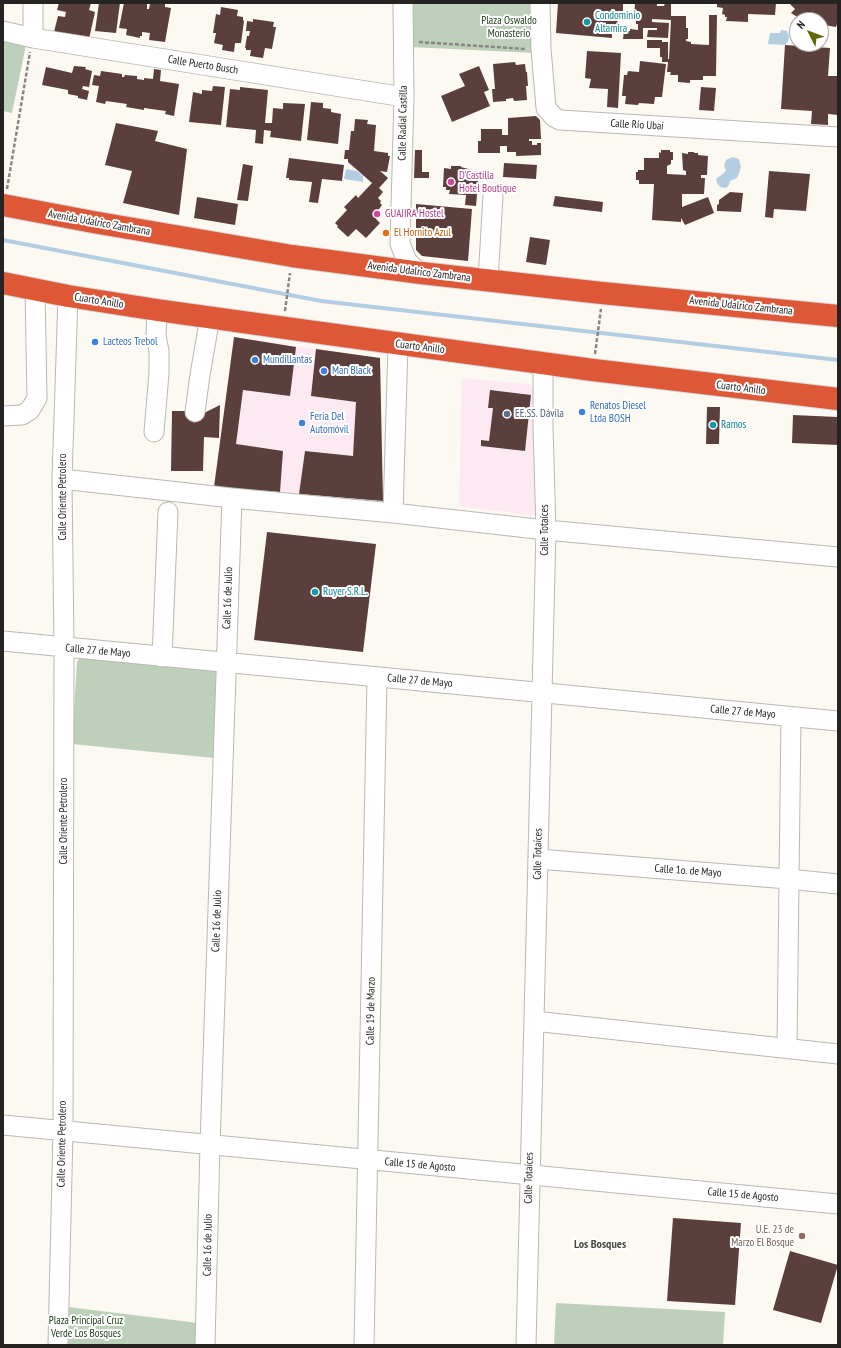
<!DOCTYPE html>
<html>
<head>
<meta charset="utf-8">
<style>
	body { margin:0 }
	#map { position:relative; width:841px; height:1348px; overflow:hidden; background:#fcf9f3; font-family:"PT Sans Narrow",sans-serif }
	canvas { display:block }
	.frame { position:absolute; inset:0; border:4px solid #252422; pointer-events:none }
	.north { position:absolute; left:789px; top:12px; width:40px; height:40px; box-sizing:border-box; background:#fff; border:1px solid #a8a7a7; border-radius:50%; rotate:312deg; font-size:11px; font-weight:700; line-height:16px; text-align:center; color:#252422 }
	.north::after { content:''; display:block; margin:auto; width:14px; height:18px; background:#63690b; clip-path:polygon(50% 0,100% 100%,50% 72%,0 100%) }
</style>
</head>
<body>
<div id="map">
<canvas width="841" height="1348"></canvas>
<div class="frame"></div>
<div class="north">N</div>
</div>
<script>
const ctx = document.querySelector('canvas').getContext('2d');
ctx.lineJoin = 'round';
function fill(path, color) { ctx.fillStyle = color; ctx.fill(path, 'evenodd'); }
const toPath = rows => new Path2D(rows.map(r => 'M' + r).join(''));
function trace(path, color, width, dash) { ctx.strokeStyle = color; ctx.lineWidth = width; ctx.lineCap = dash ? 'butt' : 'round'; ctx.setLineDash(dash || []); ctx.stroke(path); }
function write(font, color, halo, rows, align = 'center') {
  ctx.font = font + ' "PT Sans Narrow",sans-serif'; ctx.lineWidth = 4; ctx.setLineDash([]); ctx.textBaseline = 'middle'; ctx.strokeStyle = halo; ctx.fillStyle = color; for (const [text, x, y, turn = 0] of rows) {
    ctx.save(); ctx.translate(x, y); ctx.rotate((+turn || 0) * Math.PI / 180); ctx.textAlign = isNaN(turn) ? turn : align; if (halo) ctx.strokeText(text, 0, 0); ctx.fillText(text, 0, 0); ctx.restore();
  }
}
fill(toPath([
	[234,337,380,358,383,501,214,487],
	[462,378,529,384,535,392,536,516,459,506]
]), '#fde9f1');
fill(toPath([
	[410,3,534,3,535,53,410,47],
	[3,40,25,44,25,50,12,113,3,111],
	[80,657,211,669,218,674,214,758,72,744,77,662],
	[556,1303,725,1312,723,1345,554,1345],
	[68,1307,206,1324,206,1345,68,1345]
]), '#bdd0ba');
fill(toPath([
	[781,30,787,31,789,36,788,42,785,45,768,44,770,33,780,33],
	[733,157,739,159,741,167,739,173,737,178,730,181,729,185,726,188,720,187,717,183,716,179,724,173,726,170,724,166,726,160],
	[346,169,357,171,363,176,363,182,344,179]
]), '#b3cee2');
trace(toPath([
	[3,240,321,301,838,360]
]), '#b3cee2', 4);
fill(toPath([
	[59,3,91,3,89,10,95,12,89,39,54,32,58,16,65,17,66,12,57,10],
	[99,3,120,3,116,33,95,31],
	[124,3,147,4,147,9,149,9,150,4,152,4,152,3,165,4,165,7,171,8,165,42,149,40,150,33,142,32,142,36,140,36,140,38,126,35,127,29,119,28],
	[558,3,623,3,623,11,618,11,617,34,612,33,612,38,556,33],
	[635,3,653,3,657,4,657,6,664,6,665,3,671,3,671,16,686,16,686,28,688,28,688,39,686,39,686,41,691,42,691,44,709,45,709,15,717,15,716,76,703,76,703,80,690,80,690,83,678,82,678,75,670,75,671,72,667,72,668,62,662,62,662,57,660,57,660,48,647,48,647,40,662,40,662,42,668,42,668,59,669,59,671,20,652,19,652,22,669,23,668,38,647,37,648,30,657,30,657,28,643,28,643,39,623,39,624,31,630,31,630,29,638,30,638,24,636,24,636,18,634,18],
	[717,3,776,3,775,15,748,14,748,22,726,21,727,17,725,17,725,15,722,14,723,8,717,7],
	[789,3,838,3,838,24,837,24,836,27,824,25,821,26,821,20,797,20,799,18,791,13,795,9],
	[221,7,238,10,237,16,243,17,243,20,244,21,241,43,235,43,234,52,222,50,223,45,214,43,216,33,213,33,216,14,220,15],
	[253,19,274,22,273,27,276,27,272,49,265,48,263,58,250,56,251,50,246,50,246,48,245,48,247,36,249,36,250,31,246,31,247,21,253,22],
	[785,45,830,48,828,76,838,76,838,115,828,114,828,125,811,124,812,111,781,109],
	[587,51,621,53,618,108,607,107,608,89,589,88,591,79,585,78],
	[640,61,666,64,662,97,655,97,654,104,639,103,638,105,625,104,626,96,622,96,624,75,627,75,628,71,639,72],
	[515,62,516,65,525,64,526,72,527,72,528,86,526,86,527,100,514,101,513,98,506,99,506,101,493,102,492,89,495,89,493,64],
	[74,66,86,67,85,69,92,71,89,87,83,86,82,89,89,91,87,100,78,98,78,96,68,94,68,90,42,85,46,67,72,73],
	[479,66,489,90,484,92,490,106,452,122,441,96,465,86,459,74],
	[154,69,161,70,160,81,179,84,174,116,165,114,166,111,144,108,144,110,126,107,127,104,106,101,105,104,96,102,99,86,92,85,94,75,100,76,101,71,122,74,122,77,124,77,125,75,137,76,137,79,144,80,144,78,153,79],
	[213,86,225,87,221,125,189,122,193,92,202,94,202,90,212,91],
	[240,87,268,90,265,123,272,123,273,108,283,109,283,103,305,104,301,141,270,137,271,131,264,130,263,144,255,143,256,130,226,127,230,89,240,90],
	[701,87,716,88,714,111,699,110],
	[311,102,323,103,323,108,331,109,331,112,341,114,338,144,307,140],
	[536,116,540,120,541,139,529,139,529,141,532,141,532,145,537,145,537,143,541,143,541,155,516,156,516,152,507,152,507,146,500,146,500,153,478,153,478,141,481,141,481,129,502,129,502,135,508,135,508,118],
	[355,119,368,120,367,124,376,125,374,151,388,153,388,156,390,156,387,172,380,171,388,178,379,188,383,192,378,198,381,201,380,203,382,205,377,212,380,215,376,219,380,223,366,238,356,229,348,237,337,227,338,226,335,223,347,210,344,207,356,195,358,198,372,183,348,162,348,159,344,159,345,150,349,150,351,131,354,131],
	[116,123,158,131,155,141,187,149,179,215,123,203,132,171,105,165],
	[415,150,422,150,422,172,429,172,429,178,414,178],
	[661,150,670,150,670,152,673,152,673,160,671,160,671,164,667,166,667,174,686,175,686,171,683,170,682,153,688,154,688,152,694,152,694,153,698,153,698,155,708,156,707,175,701,175,701,178,705,178,704,194,682,194,682,207,708,197,714,213,685,225,681,218,681,222,652,220,654,184,639,184,639,180,636,180,636,172,638,172,638,170,644,170,644,158,659,158,659,152,661,153],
	[289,158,344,165,342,181,322,179,318,203,309,202,312,182,289,180,289,178,286,178],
	[504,163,537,165,536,179,503,177],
	[243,164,253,166,248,201,237,200],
	[451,166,461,166,461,167,472,170,471,171,479,172,476,206,465,205,466,195,449,194,450,190,446,190,446,187,443,187,444,168,451,169],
	[769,171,810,174,806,211,774,209,773,218,765,217],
	[730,192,743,193,741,212,717,211,717,205,719,204,719,200],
	[555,196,603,202,602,212,553,206],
	[197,197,238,204,235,225,194,218],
	[416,204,472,209,468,261,422,256,416,250],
	[530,237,550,240,546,265,526,262],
	[234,337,296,347,290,396,243,390,236,444,283,451,280,492,214,487],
	[316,349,380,358,383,501,299,494,305,451,353,456,356,402,311,396],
	[490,390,531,395,525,451,481,446,481,440,489,441,493,408,488,408],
	[220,405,219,438,204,437,203,471,171,471,172,411,192,411,192,419],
	[707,407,720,407,719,444,706,444],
	[793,415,838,417,838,445,792,443],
	[267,532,376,544,363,652,254,640],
	[673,1218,741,1223,735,1305,667,1301],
	[790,1251,838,1265,821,1323,773,1310]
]), '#5b3f3c');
const minor = toPath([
	[33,3,33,38],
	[403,3,404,97,400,244,407,261,413,267,421,273],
	[540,3,541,49,546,108,554,117,560,120,838,137],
	[3,31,33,38,404,97],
	[488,280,493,196],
	[195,412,200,375,210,317],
	[3,416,22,415,30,410,37,398,35,289],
	[154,432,159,373,159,351,156,336,157,310],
	[62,479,232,498,393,513,546,530,838,557],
	[393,513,398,344],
	[3,641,838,721],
	[162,657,168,512],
	[538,859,788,879,838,884],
	[534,1021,838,1054],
	[787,1047,791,717],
	[3,1125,838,1204],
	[58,1345,63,1131,64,647,62,479,68,296],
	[205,1345,210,1145,232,498],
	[364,1345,377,677],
	[526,1345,546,530,543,428,543,363]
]);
const highway = toPath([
	[3,205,93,222,292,256,421,273,602,293,838,316],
	[3,283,68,296,157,310,307,331,593,370,838,399]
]);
trace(minor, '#bbb8b3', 21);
trace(highway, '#d8d8d7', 24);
trace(toPath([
	[419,42,526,49],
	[7,189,30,52],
	[285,311,290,273],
	[595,354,601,309]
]), '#898783', 2.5, [4, 2]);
trace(minor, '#fff', 19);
trace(highway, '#de5737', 22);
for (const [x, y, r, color] of [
	[587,22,4,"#0f9aa8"],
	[451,182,4,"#d1479c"],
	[377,214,4,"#d1479c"],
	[386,233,4,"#e8710a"],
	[95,342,4,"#3f7fe0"],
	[255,360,4,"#3f7fe0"],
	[324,371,4,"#3f7fe0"],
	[582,412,4,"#3f7fe0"],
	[507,414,4,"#5c6f8a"],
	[302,423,4,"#3f7fe0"],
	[713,425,4,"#0f9aa8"],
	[315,592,4,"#0f9aa8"],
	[802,1236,4,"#8d6e63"]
]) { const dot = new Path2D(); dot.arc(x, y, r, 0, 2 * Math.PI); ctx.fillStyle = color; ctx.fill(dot); trace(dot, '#fff', 1.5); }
write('11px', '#0d838f', '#fff', [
	["Condominio",595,16],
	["Altamira",595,29],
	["Ramos",721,425],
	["Ruyer S.R.L.",323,592]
], 'left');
write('11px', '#1a3915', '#fff', [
	["Plaza Oswaldo",509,21],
	["Monasterio",509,34],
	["Plaza Principal Cruz",86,1321],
	["Verde Los Bosques",86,1334]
]);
write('11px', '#252422', '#fff', [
	["Calle Puerto Busch",203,65,9],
	["Calle Radial Castilla",403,123,-89],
	["Calle Río Ubaí",637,125,3],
	["Avenida Udalrico Zambrana",99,223,10],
	["Avenida Udalrico Zambrana",419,272,7],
	["Cuarto Anillo",99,301,9],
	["Avenida Udalrico Zambrana",741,306,6],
	["Cuarto Anillo",420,347,7],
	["Cuarto Anillo",741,388,7],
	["Calle Oriente Petrolero",63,497,-90],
	["Calle Totaíces",545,530,-90],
	["Calle 16 de Julio",228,598,-88],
	["Calle 27 de Mayo",98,651,5],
	["Calle 27 de Mayo",420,681,5],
	["Calle 27 de Mayo",743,712,5],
	["Calle Oriente Petrolero",64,821,-90],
	["Calle Totaíces",538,854,-89],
	["Calle 1o. de Mayo",688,871,4],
	["Calle 16 de Julio",217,921,-88],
	["Calle 19 de Marzo",371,1011,-89],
	["Calle Oriente Petrolero",62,1144,-89],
	["Calle 15 de Agosto",420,1165,5],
	["Calle Totaíces",529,1178,-89],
	["Calle 15 de Agosto",743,1195,5],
	["Calle 16 de Julio",208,1245,-89]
]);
write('11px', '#b23c85', '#fff', [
	["D'Castilla",459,176],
	["Hotel Boutique",459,189],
	["GUAJIRA Hostel",385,214]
], 'left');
write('11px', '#c56008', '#fff', [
	["El Hornito Azul",394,233]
], 'left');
write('11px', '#366cbe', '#fff', [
	["Lacteos Trebol",103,342],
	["Mundillantas",263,360],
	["Man Black",332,371],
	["Renatos Diesel",590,406],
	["Ltda BOSH",590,419],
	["Feria Del",310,417],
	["Automóvil",310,430]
], 'left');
write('11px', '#4e5e75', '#fff', [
	["EE.SS. Dávila",515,414]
], 'left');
write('11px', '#785e54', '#fff', [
	["U.E. 23 de",794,1230],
	["Marzo El Bosque",794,1243]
], 'right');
write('bold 12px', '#4d4b46', '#fff', [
	["Los Bosques",600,1245]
]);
</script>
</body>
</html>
